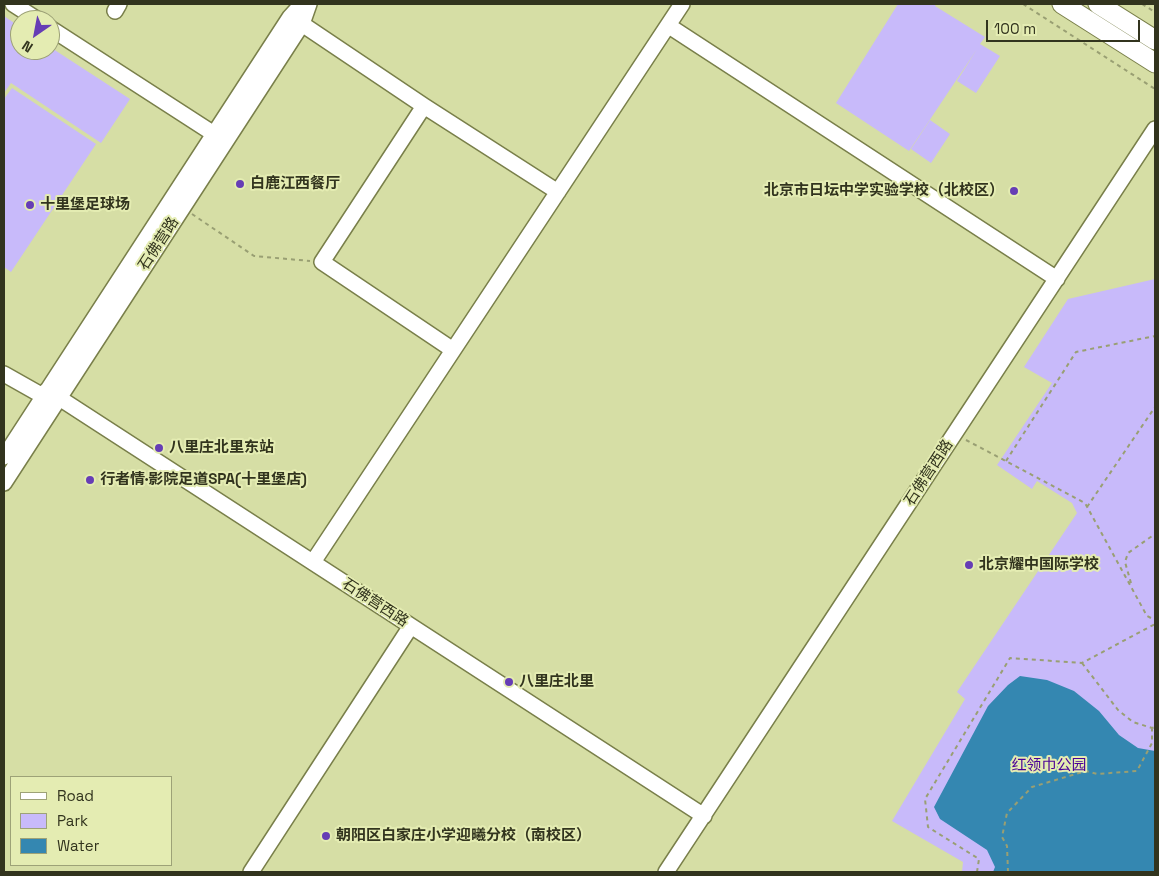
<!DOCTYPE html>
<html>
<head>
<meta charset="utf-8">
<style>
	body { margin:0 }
	#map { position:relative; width:1159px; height:876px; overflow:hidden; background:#d6dea5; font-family:"Space Grotesk",sans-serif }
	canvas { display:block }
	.frame { position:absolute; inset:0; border:5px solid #32341e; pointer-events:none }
	.legend { position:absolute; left:10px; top:776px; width:162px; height:90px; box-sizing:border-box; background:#e4ecb2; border:1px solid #9da277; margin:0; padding:6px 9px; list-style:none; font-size:15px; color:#32341e }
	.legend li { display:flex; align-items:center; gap:10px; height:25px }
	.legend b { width:25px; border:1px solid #9da277 }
	.north { position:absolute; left:10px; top:10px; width:50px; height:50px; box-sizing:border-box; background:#e4ecb2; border:1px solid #9da277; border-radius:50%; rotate:213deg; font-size:14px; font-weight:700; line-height:20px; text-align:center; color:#32341e }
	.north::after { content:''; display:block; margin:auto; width:18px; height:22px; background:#663db5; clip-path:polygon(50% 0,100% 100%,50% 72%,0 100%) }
	.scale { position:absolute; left:986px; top:20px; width:154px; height:22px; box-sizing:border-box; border:2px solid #32341e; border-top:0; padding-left:6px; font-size:15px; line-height:18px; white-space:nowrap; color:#32341e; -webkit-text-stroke:4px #e4ecb2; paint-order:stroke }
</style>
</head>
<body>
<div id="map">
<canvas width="1159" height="876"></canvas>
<div class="frame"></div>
<ul class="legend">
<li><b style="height:6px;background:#fff"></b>Road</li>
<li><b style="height:14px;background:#c8bafa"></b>Park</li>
<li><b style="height:14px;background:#3487b1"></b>Water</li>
</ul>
<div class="north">N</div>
<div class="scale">100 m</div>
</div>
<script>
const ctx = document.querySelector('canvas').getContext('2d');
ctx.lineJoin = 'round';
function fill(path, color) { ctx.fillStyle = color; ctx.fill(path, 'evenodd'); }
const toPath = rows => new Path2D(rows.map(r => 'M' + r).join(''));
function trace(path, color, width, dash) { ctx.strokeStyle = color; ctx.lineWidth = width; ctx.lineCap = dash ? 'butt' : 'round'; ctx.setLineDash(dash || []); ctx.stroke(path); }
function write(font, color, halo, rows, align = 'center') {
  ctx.font = font + ' "Space Grotesk","Noto Sans SC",sans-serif'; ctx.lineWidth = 4; ctx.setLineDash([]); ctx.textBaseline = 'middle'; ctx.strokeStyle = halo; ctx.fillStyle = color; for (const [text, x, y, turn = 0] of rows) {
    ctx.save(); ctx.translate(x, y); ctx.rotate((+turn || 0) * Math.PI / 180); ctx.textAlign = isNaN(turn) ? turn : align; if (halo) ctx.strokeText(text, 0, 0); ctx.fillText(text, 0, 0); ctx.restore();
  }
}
fill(toPath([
	[898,4,936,4,935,6,985,37,980,44,1000,56,976,93,957,81,977,49,909,151,836,103],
	[4,16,20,27,20,50,50,50,50,47,130,99,101,143,11,83,4,93],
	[12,88,96,144,11,272,4,267,4,99],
	[930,120,950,134,931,163,911,149],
	[1155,279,1155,872,962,872,963,862,892,821,965,699,957,692,1077,513,1072,503,1037,481,1032,489,997,465,1052,383,1024,367,1068,299]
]), '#c8bafa');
fill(toPath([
	[1020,676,1047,680,1074,691,1099,711,1119,735,1138,748,1155,751,1155,872,993,872,995,867,987,850,940,819,934,807,988,706,1008,685]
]), '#3487b1');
const minor = toPath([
	[13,4,38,20],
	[115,11,119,4],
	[302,24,424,106,558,192],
	[669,26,1057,279],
	[50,28,214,134],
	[424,106,322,262,453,350],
	[4,374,43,396],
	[47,390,704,816],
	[4,457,290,17,302,4],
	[4,483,302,24,309,4],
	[313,562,682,4],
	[251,872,411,626],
	[666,872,1155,129]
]);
const major = toPath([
	[1062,4,1155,63],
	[1098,4,1155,40]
]);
trace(minor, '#797f4a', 18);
trace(major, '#797f4a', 21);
trace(toPath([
	[1023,4,1155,89],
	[1142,4,1155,12],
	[192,214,254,256,310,261],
	[966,440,1085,503,1147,616,1155,620],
	[1006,461,1076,352,1155,336],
	[1087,507,1155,407],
	[1131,583,1125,562,1128,553,1155,534],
	[1082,663,1118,710,1133,722,1152,728,1155,727],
	[977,872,979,859,928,827,925,799,1010,658,1082,663,1155,624],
	[1008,872,1007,846,1002,837,1007,813,1032,787,1086,771,1097,774,1137,771,1152,743,1152,728]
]), '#999f73', 2, [4, 4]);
trace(minor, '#fff', 15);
trace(major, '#fff', 19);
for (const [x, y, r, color] of [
	[240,184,5,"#663db5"],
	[1014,191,5,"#663db5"],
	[30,205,5,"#663db5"],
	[159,448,5,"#663db5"],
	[90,480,5,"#663db5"],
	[969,565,5,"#663db5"],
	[509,682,5,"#663db5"],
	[326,836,5,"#663db5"]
]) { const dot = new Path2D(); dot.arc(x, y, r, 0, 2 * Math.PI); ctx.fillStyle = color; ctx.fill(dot); trace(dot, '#e4ecb2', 2); }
write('bold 15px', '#32341e', '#e4ecb2', [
	["白鹿江西餐厅",250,184],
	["北京市日坛中学实验学校（北校区）",1004,191,"right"],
	["十里堡足球场",40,205],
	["八里庄北里东站",169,448],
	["行者情·影院足道SPA(十里堡店)",100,480],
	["北京耀中国际学校",979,565],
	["八里庄北里",519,682],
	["朝阳区白家庄小学迎曦分校（南校区）",336,836]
], 'left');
write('15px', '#32341e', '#e4ecb2', [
	["石佛营路",159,244,-57],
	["石佛营西路",929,473,-57],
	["石佛营西路",375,603,33]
]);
write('15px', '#4a0097', '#e4ecb2', [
	["红领巾公园",1049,766]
]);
</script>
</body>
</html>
